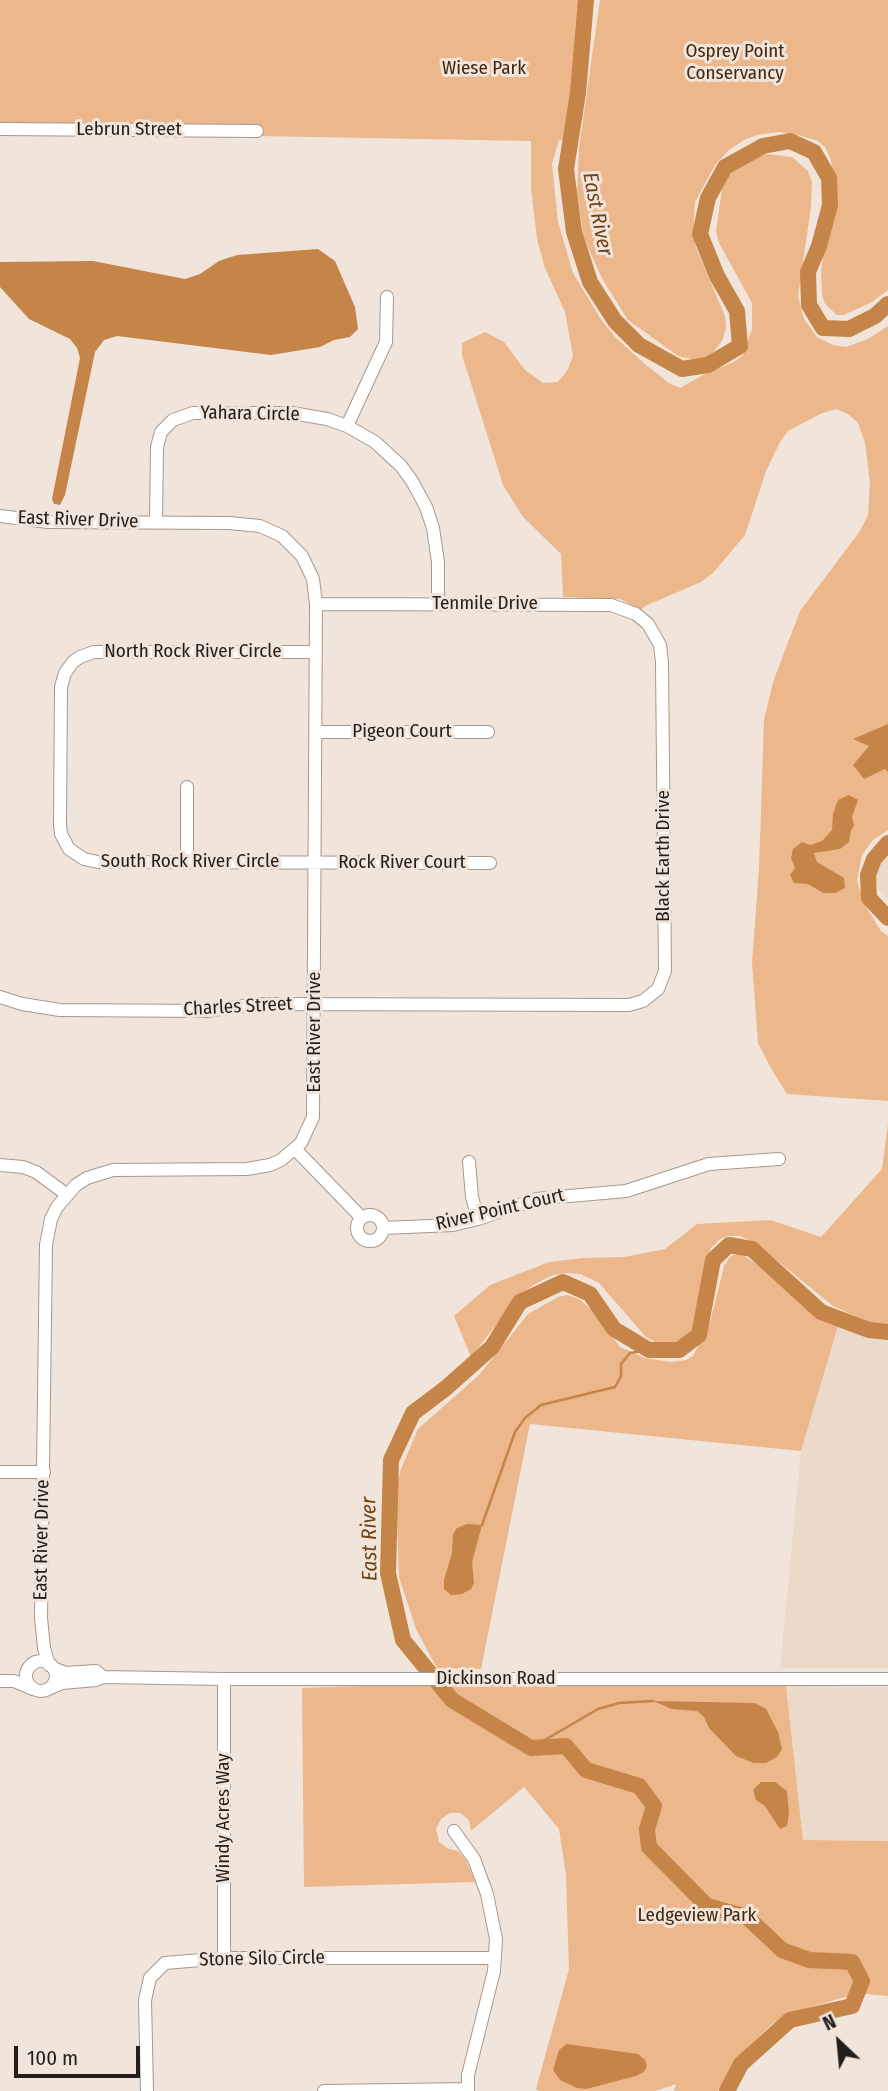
<!DOCTYPE html>
<html>
<head>
<meta charset="utf-8">
<style>
	body { margin:0 }
	#map { position:relative; width:888px; height:2091px; overflow:hidden; background:#f1e5db; font-family:"Fira Sans Condensed",sans-serif }
	canvas { display:block }
	.north { position:absolute; left:804px; top:2007px; width:70px; height:70px; -webkit-text-stroke:5px #f1e5db; paint-order:stroke; rotate:334deg; font-size:19px; font-weight:700; line-height:28px; text-align:center; color:#231e1b }
	.north::after { content:''; display:block; margin:auto; width:24px; height:32px; background:#231e1b; clip-path:polygon(50% 0,100% 100%,50% 72%,0 100%) }
	.scale { position:absolute; left:14px; top:2046px; width:126px; height:32px; box-sizing:border-box; border:4px solid #231e1b; border-top:0; padding-left:9px; font-size:21px; line-height:24px; white-space:nowrap; color:#231e1b; -webkit-text-stroke:5px #f1e5db; paint-order:stroke }
</style>
</head>
<body>
<div id="map">
<canvas width="888" height="2091"></canvas>
<div class="north">N</div>
<div class="scale">100 m</div>
</div>
<script>
const ctx = document.querySelector('canvas').getContext('2d');
ctx.lineJoin = 'round';
function fill(path, color) { ctx.fillStyle = color; ctx.fill(path, 'evenodd'); }
const toPath = rows => new Path2D(rows.map(r => 'M' + r).join(''));
function trace(path, color, width, dash) { ctx.strokeStyle = color; ctx.lineWidth = width; ctx.lineCap = dash ? 'butt' : 'round'; ctx.setLineDash(dash || []); ctx.stroke(path); }
function write(font, color, halo, rows, align = 'center') {
  ctx.font = font + ' "Fira Sans Condensed",sans-serif'; ctx.lineWidth = 6; ctx.setLineDash([]); ctx.textBaseline = 'middle'; ctx.strokeStyle = halo; ctx.fillStyle = color; for (const [text, x, y, turn = 0] of rows) {
    ctx.save(); ctx.translate(x, y); ctx.rotate((+turn || 0) * Math.PI / 180); ctx.textAlign = isNaN(turn) ? turn : align; if (halo) ctx.strokeText(text, 0, 0); ctx.fillText(text, 0, 0); ctx.restore();
  }
}
fill(toPath([
	[888,848,888,901,881,894,873,876,876,865],
	[838,1326,858,1334,888,1339,888,1668,780,1668,801,1451],
	[786,1686,888,1687,888,1841,803,1840]
]), '#ebd9ca');
fill(toPath([
	[0,0,590,0,576,140,559,140,552,164,558,222,573,273,602,321,616,338,646,365,669,383,680,388,705,374,734,362,743,355,752,329,752,303,719,243,716,231,722,189,728,174,748,160,767,154,792,157,808,171,812,182,811,207,798,296,804,319,817,337,833,345,846,347,868,339,888,326,888,830,873,840,862,855,857,881,866,907,881,931,888,936,888,1101,787,1094,772,1070,758,1043,752,963,759,869,764,720,773,682,800,611,860,531,868,515,870,483,865,443,858,423,848,414,836,409,820,414,788,431,780,442,766,471,745,535,713,573,701,582,645,606,641,610,620,599,563,597,561,554,523,517,503,485,462,355,462,343,485,332,504,342,525,370,543,383,558,382,567,371,573,356,565,312,545,268,537,239,531,188,531,141,149,134,0,125],
	[600,0,888,0,888,290,872,302,844,315,837,315,825,304,822,295,821,271,833,182,831,160,825,147,818,141,798,135,779,132,757,135,744,140,729,150,715,165,695,202,693,235,696,248,725,316,726,328,722,341,712,354,708,359,699,361,678,356,628,320,603,280,589,250,583,234,577,193,579,148],
	[888,1124,888,1326,873,1324,833,1306,756,1243,740,1236,728,1236,720,1239,711,1248,705,1270,694,1328,681,1341,671,1346,655,1342,646,1337,599,1283,580,1274,565,1273,553,1275,535,1284,520,1294,471,1357,454,1316,490,1285,549,1262,583,1258,624,1257,665,1249,697,1224,771,1220,821,1237,882,1169],
	[736,1254,744,1256,770,1273,798,1299,838,1326,801,1451,530,1424,481,1669,437,1668,416,1629,399,1577,396,1488,401,1469,418,1429,479,1375,528,1314,558,1297,567,1295,579,1299,593,1311,620,1347,645,1358,671,1362,686,1360,693,1356,710,1323,724,1266,730,1257],
	[446,1683,786,1686,803,1840,888,1841,888,1996,867,1994,845,1997,787,2014,772,2024,747,2048,718,2091,674,2091,676,2084,655,2091,539,2091,536,2089,569,1969,566,1875,559,1829,524,1787,471,1831,469,1820,460,1813,450,1813,441,1819,436,1829,439,1842,449,1849,458,1851,466,1860,475,1882,304,1887,302,1688]
]), '#ecb78b');
fill(toPath([
	[318,249,335,261,355,307,358,329,350,337,334,340,320,347,271,355,117,336,104,340,95,352,65,495,60,505,54,504,52,499,80,358,77,348,70,339,29,319,0,287,0,262,93,261,185,279,200,274,219,261,237,255],
	[888,724,888,772,885,769,864,779,853,765,869,746,853,739],
	[849,795,858,800,852,817,854,826,851,830,849,842,840,849,814,853,817,862,844,878,845,888,835,893,823,893,808,884,794,883,790,875,795,868,791,858,793,849,802,842,810,845,822,841,832,830,833,814,838,800],
	[467,1524,482,1525,472,1562,474,1583,471,1589,462,1594,451,1595,444,1589,444,1580,452,1553,453,1534,457,1528],
	[653,1701,755,1703,766,1709,778,1732,782,1749,777,1757,766,1763,754,1763,736,1756,709,1728,704,1717,697,1711,672,1709],
	[761,1782,775,1782,787,1791,789,1813,787,1826,780,1829,765,1806,756,1800,753,1790],
	[567,2044,638,2054,645,2060,647,2066,644,2072,636,2076,586,2089,577,2088,560,2080,553,2070,559,2050]
]), '#c58448');
trace(toPath([
	[482,1525,515,1432,525,1418,541,1405,615,1387,621,1376,621,1364,630,1353,649,1350],
	[531,1748,598,1709,619,1703,653,1701]
]), '#c58448', 2.5);
trace(toPath([
	[586,0,578,93,566,169,574,232,590,282,615,321,639,345,682,369,708,365,740,346,737,311,717,276,700,234,708,198,725,167,763,146,790,141,814,152,829,178,830,205,819,246,808,272,809,305,823,328,849,329,875,316,888,304],
	[888,843,874,859,868,875,869,898,888,918],
	[727,2091,741,2064,790,2020,852,2006,862,1981,852,1962,809,1960,782,1950,747,1917,707,1906,649,1847,647,1829,654,1806,639,1786,586,1770,566,1746,531,1748,452,1700,403,1640,388,1573,391,1460,413,1413,446,1388,492,1347,520,1302,563,1282,590,1294,614,1329,649,1350,679,1350,699,1335,713,1260,729,1245,752,1249,821,1312,869,1330,888,1332]
]), '#c58448', 16);
const minor = toPath([
	[0,129,257,131],
	[347,426,386,342,387,297],
	[0,516,48,522,229,523,260,526,282,536,302,556,313,579,316,604,313,1117,301,1143,281,1160,270,1165,247,1169,113,1170,87,1178,76,1185,57,1207,51,1219,46,1245,41,1618,44,1648,49,1665],
	[156,523,157,447,161,432,173,420,193,413,292,413,327,419,347,426,375,442,401,466,412,481,426,507,433,528,438,562,438,604],
	[316,652,94,652,80,657,73,662,65,673,61,687,60,824,61,834,69,849,84,859,98,862,490,863],
	[316,732,488,732],
	[187,863,187,787],
	[0,997,22,1004,60,1010,206,1011,259,1004,629,1005,643,1001,658,989,665,971,662,662,660,645,648,624,636,614,611,605,316,604],
	[295,1149,361,1217],
	[469,1162,472,1197,478,1219],
	[0,1165,23,1167,36,1172,66,1194],
	'357 1228a13 13 0 1 1 26 0a13 13 0 1 1-26 0Z',
	[384,1228,453,1225,478,1219,536,1199,626,1191,709,1164,779,1159],
	[0,1472,44,1472],
	'26 1676a15 15 0 1 1 30 0a15 15 0 1 1-30 0Z',
	[53,1668,66,1673,96,1671,103,1677],
	[224,1679,224,1958],
	[0,1681,14,1681,33,1689],
	[48,1689,62,1683,96,1680,103,1677,224,1679,888,1679],
	[454,1831,474,1859,487,1894,496,1939,494,1971,468,2075,468,2091],
	[147,2091,145,2000,150,1978,165,1963,224,1958,495,1958],
	[324,2091,468,2089]
]);
trace(minor, '#a4998f', 14);
trace(minor, '#fff', 12);
write('19px', '#42270d', '#f1e5db', [
	["Osprey Point",735,52],
	["Conservancy",735,74],
	["Wiese Park",484,69],
	["Ledgeview Park",697,1916]
]);
write('19px', '#231e1b', '#f1e5db', [
	["Lebrun Street",129,130],
	["Yahara Circle",250,414,1],
	["East River Drive",78,520,2],
	["Tenmile Drive",485,604],
	["North Rock River Circle",193,652],
	["Pigeon Court",402,732],
	["Black Earth Drive",664,856,-90],
	["South Rock River Circle",190,862],
	["Rock River Court",402,863],
	["Charles Street",238,1007,-3],
	["East River Drive",315,1032,-90],
	["River Point Court",500,1210,-13],
	["East River Drive",42,1540,-89],
	["Dickinson Road",496,1679],
	["Windy Acres Way",224,1818,-90],
	["Stone Silo Circle",262,1959,-1]
]);
write('italic 21px', '#704317', '#f1e5db', [
	["East River",597,214,79],
	["East River",370,1539,-91]
]);
</script>
</body>
</html>
